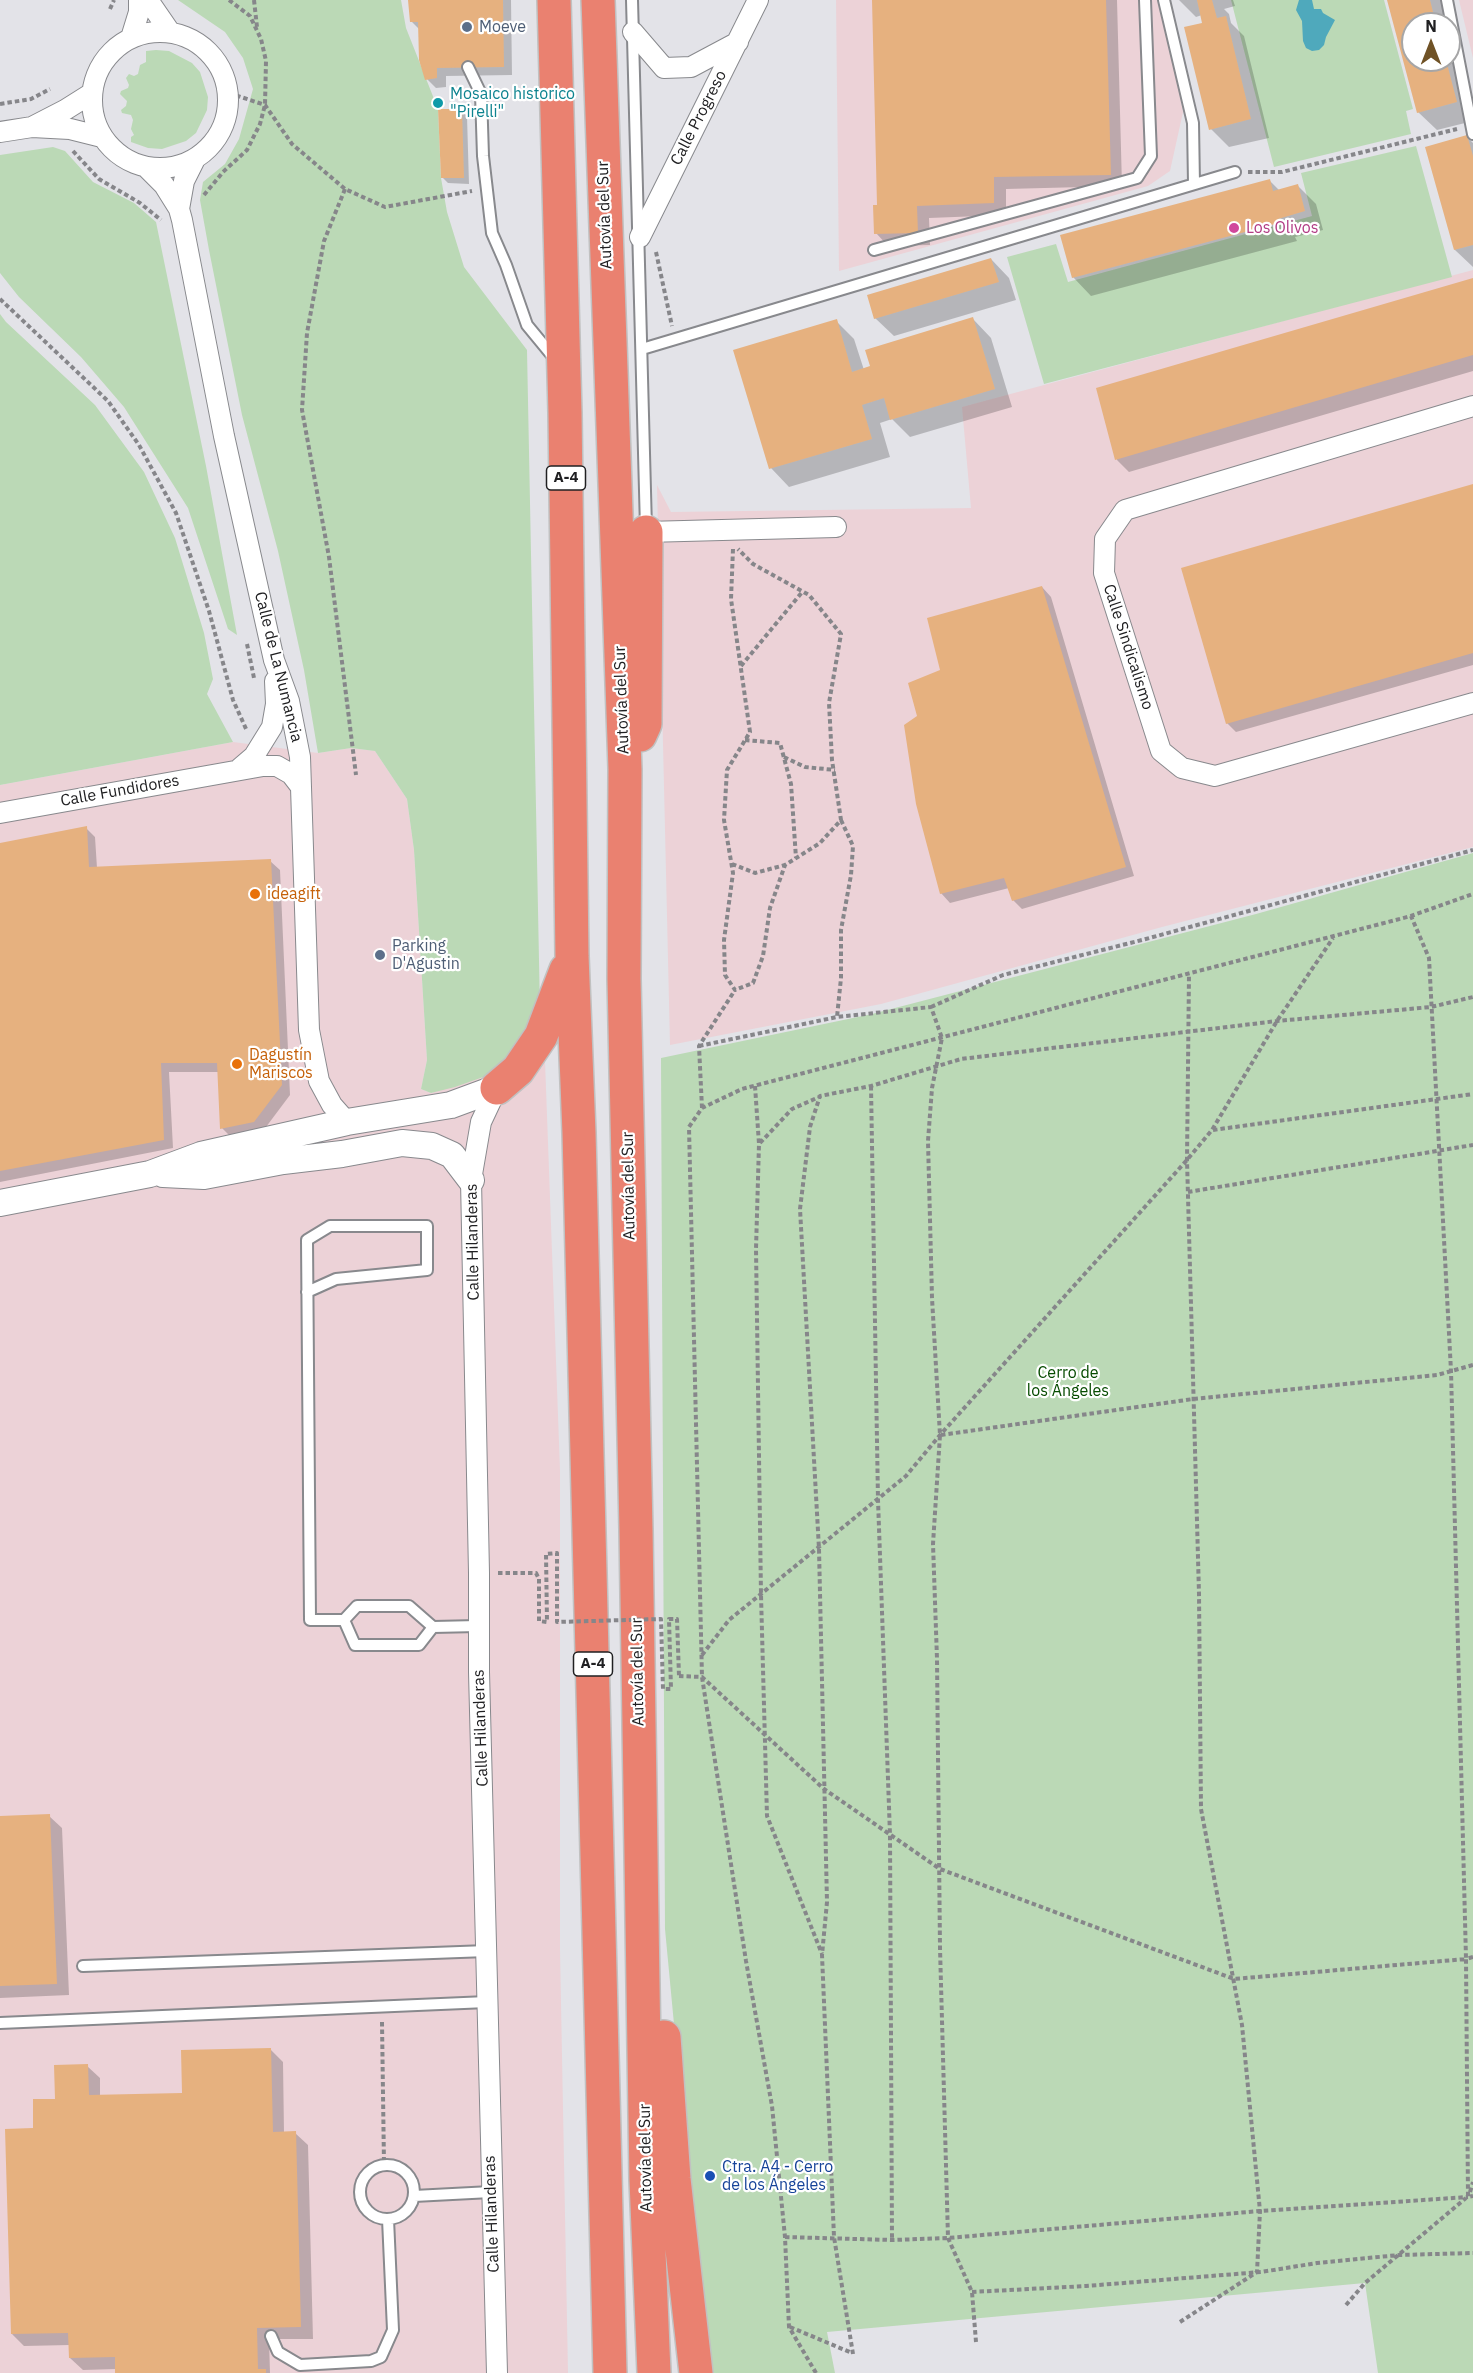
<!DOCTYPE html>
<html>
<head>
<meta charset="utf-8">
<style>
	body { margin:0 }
	#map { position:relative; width:1473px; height:2373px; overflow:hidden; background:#e3e3e8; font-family:"IBM Plex Sans",sans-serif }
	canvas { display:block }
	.north { position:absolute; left:1401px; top:12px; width:60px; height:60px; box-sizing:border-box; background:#fff; border:2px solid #a6a6a7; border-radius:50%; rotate:0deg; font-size:16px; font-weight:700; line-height:24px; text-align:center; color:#202022 }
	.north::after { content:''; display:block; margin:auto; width:21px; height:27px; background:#6f5226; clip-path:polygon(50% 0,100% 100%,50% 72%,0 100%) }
</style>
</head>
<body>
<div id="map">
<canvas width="1473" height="2373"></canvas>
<div class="north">N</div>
</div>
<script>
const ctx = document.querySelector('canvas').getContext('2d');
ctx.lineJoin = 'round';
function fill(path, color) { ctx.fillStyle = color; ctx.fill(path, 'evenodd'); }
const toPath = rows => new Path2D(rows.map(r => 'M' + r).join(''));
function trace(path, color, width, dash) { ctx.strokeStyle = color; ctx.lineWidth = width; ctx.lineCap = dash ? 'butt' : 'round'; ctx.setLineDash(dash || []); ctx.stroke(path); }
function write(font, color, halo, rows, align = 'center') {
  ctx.font = font + ' "IBM Plex Sans",sans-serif'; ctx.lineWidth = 4.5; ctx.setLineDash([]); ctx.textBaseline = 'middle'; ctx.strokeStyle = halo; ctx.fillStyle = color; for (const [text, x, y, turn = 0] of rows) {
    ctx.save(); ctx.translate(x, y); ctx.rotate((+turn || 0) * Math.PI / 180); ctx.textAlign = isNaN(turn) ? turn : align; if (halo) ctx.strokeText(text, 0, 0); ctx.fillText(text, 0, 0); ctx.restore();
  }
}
fill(toPath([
	[836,0,1161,0,1183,112,1170,171,1148,186,839,271],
	[1459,0,1473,0,1473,58],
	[1473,270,1473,847,1162,927,881,1004,670,1045,657,485,671,512,971,508,962,407],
	[233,742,318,753,351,748,375,751,407,799,414,850,427,1060,421,1089,431,1093,489,1075,530,1042,545,1061,560,1470,560,1950,568,2373,0,2373,0,785]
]), '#ecd2d7');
fill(toPath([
	[178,0,401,0,406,28,438,109,441,178,447,212,464,267,527,350,540,1011,530,1042,489,1075,455,1087,431,1093,421,1089,427,1060,414,850,407,799,375,751,351,748,318,753,304,670,278,551,242,415,209,250,200,200,203,182,225,164,239,139,253,89,243,58,225,32],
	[1231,0,1384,0,1413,109,1406,111,1411,134,1274,167],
	[156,50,169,51,192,63,200,72,208,97,207,110,196,133,186,141,162,149,148,148,131,142,131,137,134,135,131,129,133,120,131,115,122,113,121,110,126,106,127,101,120,94,121,91,128,88,129,85,126,78,129,74,134,76,138,74,140,65,146,62,146,51],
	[1416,146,1452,277,1044,384,1007,257,1056,244,1068,282,1312,216,1301,173],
	[53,147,65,151,93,182,134,203,156,222,206,466,237,635,228,629,188,508,124,407,81,357,19,297,0,273,0,155],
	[0,314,6,322,95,405,144,472,175,538,204,633,213,679,207,694,233,742,0,785],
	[1473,853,1473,2373,1378,2373,1365,2283,827,2332,835,2373,707,2373,665,1929,661,1058,872,1014,1256,914]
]), '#bbd9b6');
fill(toPath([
	[1299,0,1312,0,1314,9,1321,9,1323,13,1335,20,1326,37,1324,45,1319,50,1312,51,1306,48,1303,41,1302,21,1296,10]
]), '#4fa9bc');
fill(toPath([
	[409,0,511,0,512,75,446,76,446,87,436,88,427,79,420,30,412,22],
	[873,0,1117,0,1122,186,1006,189,1006,215,929,218,930,245,888,246,876,233,878,206],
	[1179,0,1233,0,1235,6,1224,9,1229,14,1231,23,1244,36,1269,138,1229,147,1211,129,1202,15,1196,17],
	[1389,0,1442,0,1449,24,1413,24,1413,60,1449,60,1449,25,1473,121,1437,130,1418,112],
	[461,110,467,116,469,184,448,183,442,177],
	[1467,137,1473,143,1473,267,1455,250,1427,148],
	[1269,180,1279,190,1298,186,1316,204,1323,230,1295,237,1297,241,1091,296,1073,277],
	[991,259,1009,278,1016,300,894,336,875,318],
	[1473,280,1473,371,1129,472,1117,460,1098,389],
	[973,319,991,338,1012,407,910,437,892,419,880,423,890,457,789,487,771,468,836,321,854,339,864,370],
	[1473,486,1473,665,1236,732,1227,723],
	[1042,587,1051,597,1134,876,1022,909,1013,900,1009,888,950,903,941,893,919,717],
	[86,828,95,837,97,868,270,861,280,870,290,1095,263,1131,231,1137,222,1128,219,1072,169,1072,173,1148,0,1182,0,844],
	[49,1816,62,1828,69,1995,0,1998,0,1818],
	[270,2049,283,2062,284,2133,295,2133,308,2145,313,2339,269,2339,270,2373,117,2373,117,2369,83,2370,70,2358,70,2345,24,2346,12,2334,35,2129,57,2100,87,2066,100,2078,100,2097,184,2094]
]), '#0003');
fill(toPath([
	[408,0,503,0,504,67,437,68,437,78,425,80,419,60,418,22,410,22],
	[872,0,1106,0,1111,175,994,177,994,203,917,206,918,233,874,234,873,205,877,205],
	[1197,0,1212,0,1217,18,1226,16,1251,119,1209,130,1184,27,1202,23],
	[1387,0,1430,0,1436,24,1413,24,1413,60,1446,60,1457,102,1417,113],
	[438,109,462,109,464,178,441,178],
	[1467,135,1473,156,1473,245,1454,250,1425,147],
	[1270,179,1273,191,1298,184,1305,211,1278,219,1279,223,1072,278,1060,235],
	[991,258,999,282,874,319,867,295],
	[1473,278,1473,355,1115,460,1096,388],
	[973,317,995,389,890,420,884,398,862,405,872,439,769,469,733,350,837,319,852,372,870,366,865,350],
	[1473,484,1473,653,1226,724,1181,568],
	[1042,586,1126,867,1012,901,1004,878,940,894,916,804,904,725,917,716,908,683,940,670,927,618],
	[87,826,89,867,271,859,282,1085,254,1122,220,1129,217,1063,161,1063,164,1140,0,1171,0,843],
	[50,1814,57,1984,0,1986,0,1816],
	[271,2048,273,2132,296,2131,301,2327,257,2328,258,2369,266,2369,266,2373,115,2373,115,2357,69,2358,68,2333,11,2334,5,2129,33,2128,33,2099,55,2099,54,2065,88,2064,89,2095,182,2093,181,2050]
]), '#e6b17f');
const service = toPath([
	[632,0,646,528],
	[1164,0,1193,123,1194,184],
	[1447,0,1473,134],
	[468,67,481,94,483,156,492,233,506,265,527,325,555,359],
	[874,250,1137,178,1151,156,1145,0],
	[642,349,1235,172],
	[307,1292,336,1279,427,1270,427,1226,330,1226,307,1240,310,1620,344,1620,357,1606,409,1606,433,1627,478,1626],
	[344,1620,355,1645,419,1645,433,1627],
	[83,1966,487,1951],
	[0,2023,487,2002],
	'360 2192a27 27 0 1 1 54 0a27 27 0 1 1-54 0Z',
	[414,2196,491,2192],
	[271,2336,278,2352,300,2365,371,2361,381,2357,393,2330,388,2219]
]);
const minor = toPath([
	[148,0,170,32],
	'92 100a68 68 0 1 1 136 0a68 68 0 1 1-136 0Z',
	[633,32,664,68,691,67,738,42],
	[131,38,139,12,139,0],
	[32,127,65,110,92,93],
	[0,132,32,127,70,129,102,137],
	[147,168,164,185,179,209,182,220,224,436,274,660,289,701,300,757,309,1030,319,1081,332,1105,347,1122],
	[179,209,184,181,194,161],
	[640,237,758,0],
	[1473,406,1125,510,1105,539,1104,573,1161,751,1182,768,1215,776,1473,703],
	[646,532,836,527],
	[240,768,254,756,272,727,276,704,275,681],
	[0,813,263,766,277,766,291,774,301,787],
	[497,2373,479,1672,479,1573,471,1180,481,1122,497,1088]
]);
const tertiary = toPath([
	[163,1174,204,1176,283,1161,342,1154,402,1143,432,1146,452,1155,471,1180],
	[0,1203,150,1174,201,1155,347,1122,451,1105,497,1088]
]);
const motorway = toPath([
	[554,0,565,413,572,956,579,1133,610,2373],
	[598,0,625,769,624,979,636,1530,646,2180,654,2373],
	[640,735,645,724,646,532],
	[497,1088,518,1070,541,1036,566,970],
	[664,2037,674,2179,696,2373]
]);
trace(service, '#88898d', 14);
trace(minor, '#88898d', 22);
trace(tertiary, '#88898d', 28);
trace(motorway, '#c1c1c1', 36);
trace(toPath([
	[254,0,257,27],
	[110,9,114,0],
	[229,93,265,105,292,144,345,189,385,207,472,191],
	[0,104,31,99,50,89],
	[73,151,99,179,140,203,161,220],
	[1248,172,1282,172,1457,129],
	[345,189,324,241,307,333,302,410,329,557,356,775],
	[204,195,223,172,247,150,260,124,265,105,266,61,261,39,250,16,229,0],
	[656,252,672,326],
	[0,299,108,401,139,445,176,513,209,611,233,700,247,731],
	[733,549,731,599,750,732,727,770,724,820,733,873,724,940,725,975,735,990,753,983,763,956,770,908,785,865,820,843,841,820,832,760,829,703,841,634,809,595,753,564,738,549],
	[247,644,254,678],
	[741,666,803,591],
	[745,740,780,743,791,784,796,858],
	[784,757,805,767,835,770],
	[841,820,853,846,851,875,841,930,841,978,837,1017,931,1007,942,1038,932,1088,928,1141,932,1298,940,1435,933,1544,937,1659,940,1948,948,2238,972,2292,976,2342],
	[732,864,755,873,785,865],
	[931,1007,1003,975,1142,940,1473,850],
	[699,1046,837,1017],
	[755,1086,759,1144,756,1249,761,1595,767,1816,822,1954],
	[871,1086,878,1500,890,1835,892,2240],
	[702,1108,699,1046,735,990],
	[1213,1130,1473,1094],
	[760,1143,792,1109,819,1097],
	[1188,1192,1473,1145],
	[941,1435,1193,1399,1437,1375,1473,1365],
	[498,1573,536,1573,539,1579],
	[702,1655,729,1620,906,1476,940,1435,1187,1160,1212,1130,1277,1021,1333,938],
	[679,1676,702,1677,824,1789,940,1869,1234,1979,1466,1959,1451,1371,1429,958,1411,916],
	[1473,1957,1466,1959,1468,2197,1473,2196],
	[382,2022,384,2165],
	[1470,2192,1473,2182],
	[785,2237,892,2240,948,2238,1260,2211,1468,2197],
	[972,2292,1086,2286,1261,2272,1317,2263,1399,2255,1473,2253],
	[1346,2305,1365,2283,1466,2198],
	[1180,2322,1257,2272,1260,2211,1242,2025,1201,1809,1199,1594,1187,1160,1189,974],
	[790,2327,852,2353],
	[853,2354,834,2237,822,1955,827,1902,819,1549,800,1209,810,1127,820,1096,871,1086,961,1059,1277,1021,1431,1007,1473,997],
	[816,2373,789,2327,785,2237,772,2106,746,1961,702,1677,689,1127,702,1108,742,1089,1411,916,1473,894]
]), '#86868a', 4, [4.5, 3]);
trace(service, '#fff', 10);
trace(minor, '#fff', 20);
trace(tertiary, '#fff', 26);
trace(motorway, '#ea8170', 33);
trace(toPath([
	[539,1579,539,1621,547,1622,546,1554,557,1553,557,1622,661,1619,663,1689,671,1689,669,1619,677,1619,679,1676]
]), '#86868a', 4, [4.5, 3]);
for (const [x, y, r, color] of [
	[467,27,6,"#5c6f8a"],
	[438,103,6,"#0f9aa8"],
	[1234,228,6,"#d1479c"],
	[255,894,6,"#e8710a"],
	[380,955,6,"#5c6f8a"],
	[237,1064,6,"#e8710a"],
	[710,2176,6,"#1a4fb4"]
]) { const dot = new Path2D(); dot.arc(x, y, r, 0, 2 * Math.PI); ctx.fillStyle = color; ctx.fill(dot); trace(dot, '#fff', 2); }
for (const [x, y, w] of [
	[566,478,39],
	[593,1664,39]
]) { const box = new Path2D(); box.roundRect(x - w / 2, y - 12, w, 24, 4.5); ctx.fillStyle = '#fff'; ctx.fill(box); trace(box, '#202022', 1.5); }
write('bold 15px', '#202022', null, [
	["A-4",566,478],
	["A-4",593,1664]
]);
write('16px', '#4e5e75', '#fff', [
	["Moeve",479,27],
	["Parking",392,946],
	["D'Agustin",392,964]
], 'left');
write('16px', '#0d838f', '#fff', [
	["Mosaico historico",450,94],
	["\"Pirelli\"",450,112]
], 'left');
write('16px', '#202022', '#fff', [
	["Calle Progreso",699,118,-63],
	["Autovía del Sur",605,215,-92],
	["Calle Sindicalismo",1128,647,72],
	["Calle de La Numancia",278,667,76],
	["Autovía del Sur",622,700,-92],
	["Calle Fundidores",120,791,-10],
	["Autovía del Sur",629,1186,-91],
	["Calle Hilanderas",473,1242,-91],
	["Autovía del Sur",638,1672,-91],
	["Calle Hilanderas",481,1728,-92],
	["Autovía del Sur",646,2158,-91],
	["Calle Hilanderas",492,2214,-92]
]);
write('16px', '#b23c85', '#fff', [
	["Los Olivos",1246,228]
], 'left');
write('16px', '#c56008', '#fff', [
	["ideagift",267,894],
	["Dagustín",249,1055],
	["Mariscos",249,1073]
], 'left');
write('16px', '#064b00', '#fff', [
	["Cerro de",1068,1373],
	["los Ángeles",1068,1391]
]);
write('16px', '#164399', '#fff', [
	["Ctra. A4 - Cerro",722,2167],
	["de los Ángeles",722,2185]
], 'left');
</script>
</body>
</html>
